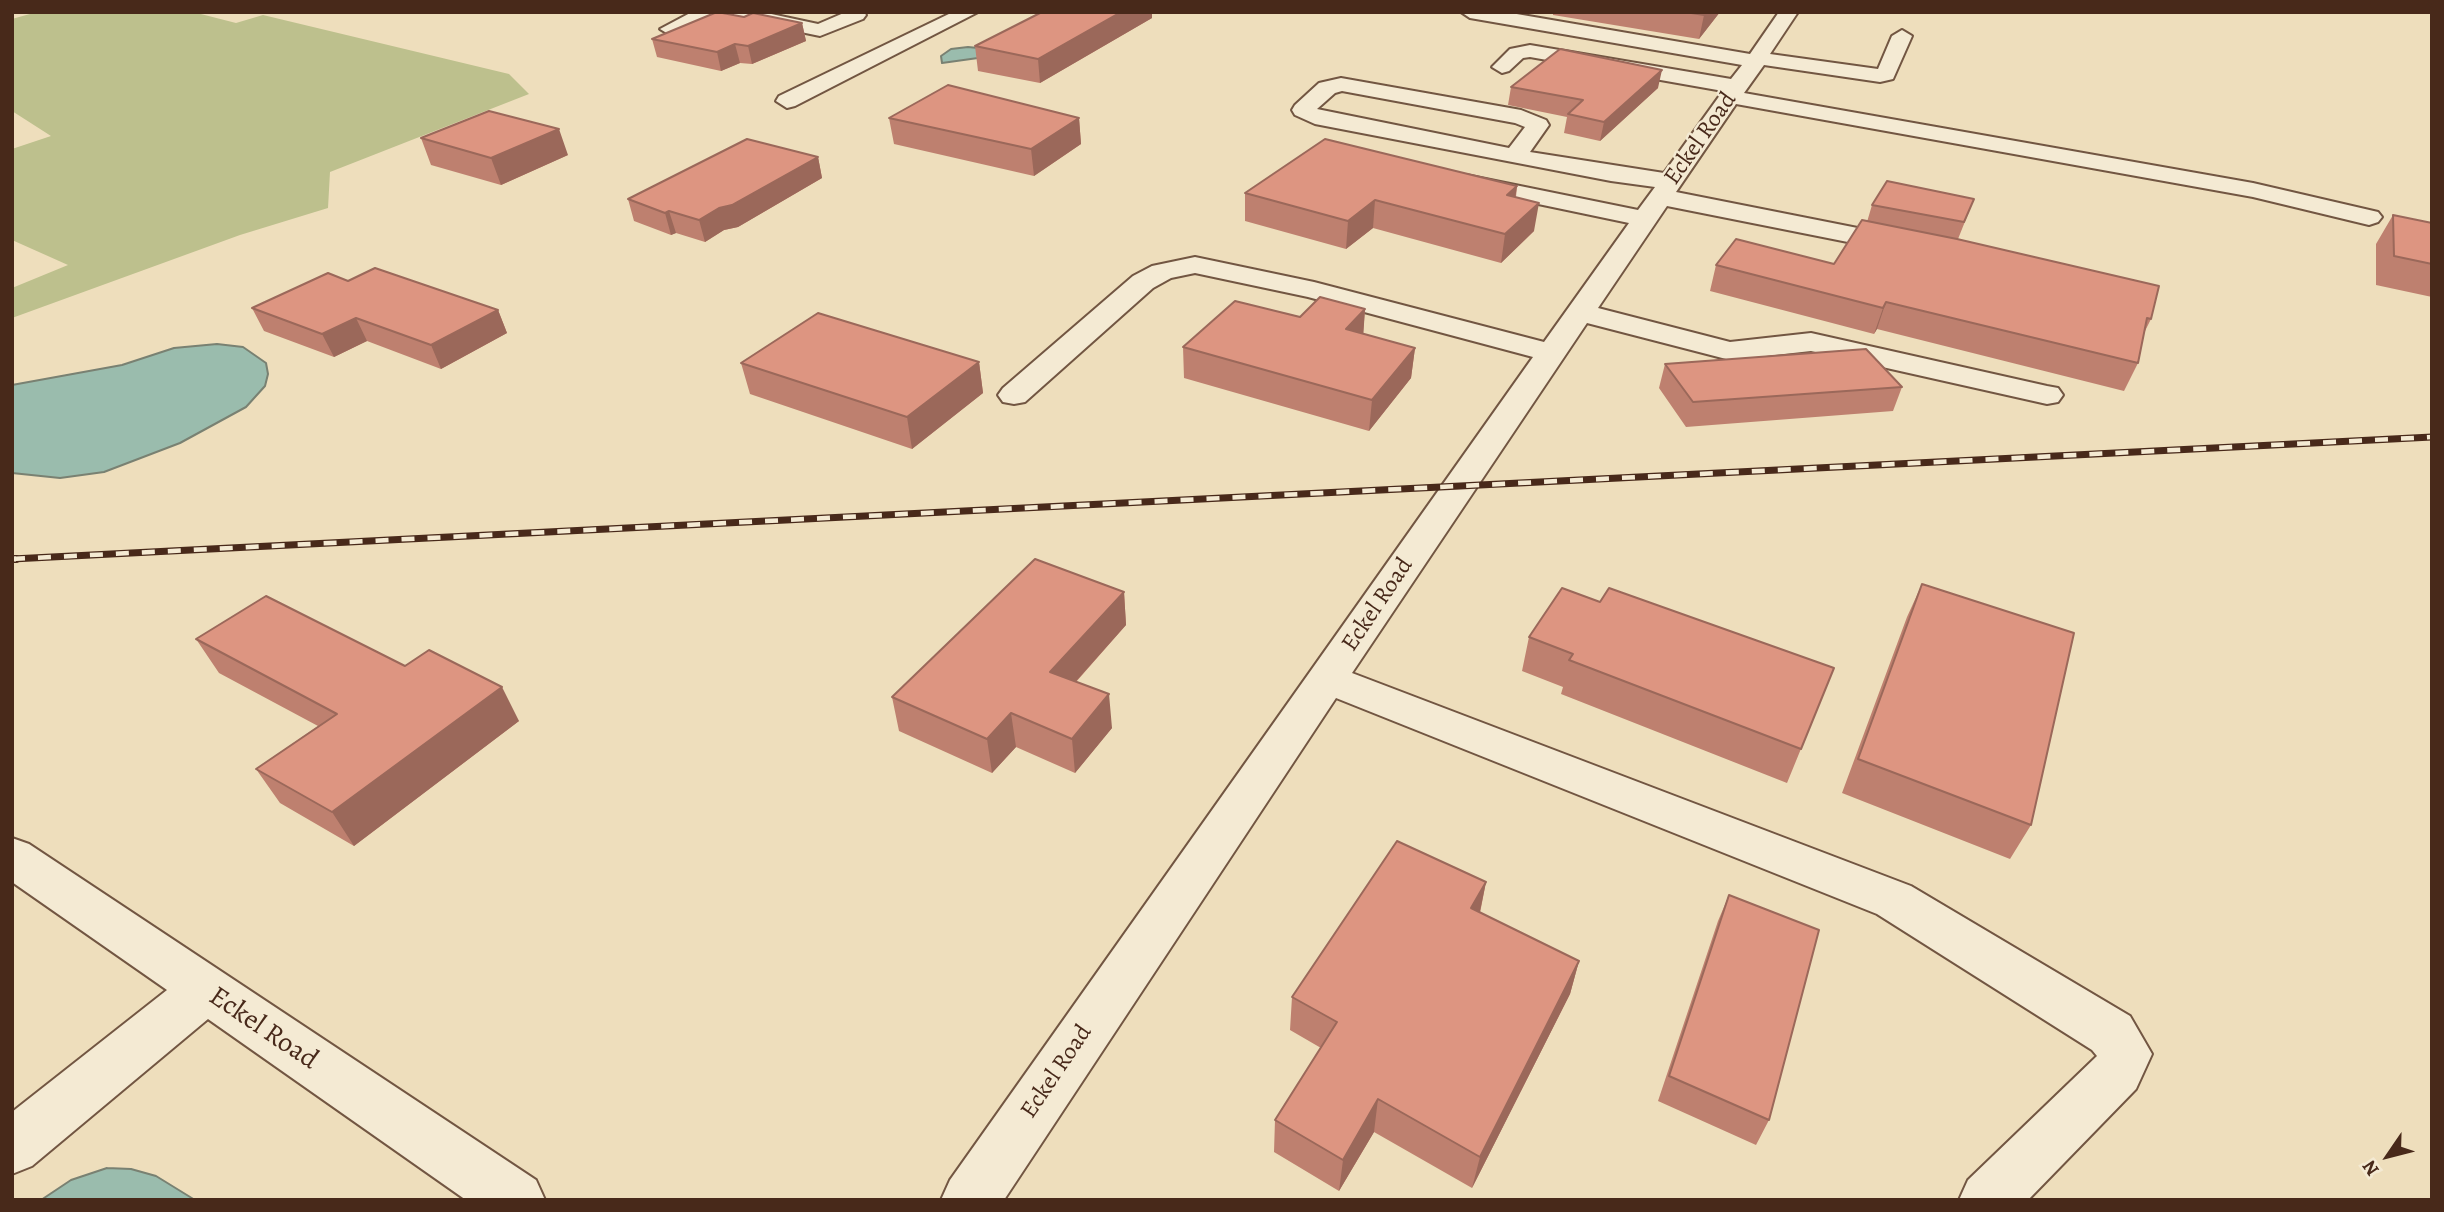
<!DOCTYPE html>
<html>
<head>
<meta charset="utf-8">
<style>
	body { margin:0 }
	#map { position:relative; width:2444px; height:1212px; overflow:hidden; background:#eedebc; font-family:Alegreya,serif }
	canvas { display:block }
	.frame { position:absolute; inset:0; border:14px solid #48291a; pointer-events:none }
	.north { position:absolute; left:2353px; top:1121px; width:70px; height:70px; -webkit-text-stroke:5px #f4ead3; paint-order:stroke; rotate:235deg; font-size:19px; font-weight:700; line-height:28px; text-align:center; color:#48291a }
	.north::after { content:''; display:block; margin:auto; width:24px; height:32px; background:#48291a; clip-path:polygon(50% 0,100% 100%,50% 72%,0 100%) }
</style>
</head>
<body>
<div id="map">
<canvas width="2444" height="1212"></canvas>
<div class="frame"></div>
<div class="north">N</div>
</div>
<script>
const ctx = document.querySelector('canvas').getContext('2d');
ctx.lineJoin = 'round';
function fill(path, color) { ctx.fillStyle = color; ctx.fill(path, 'evenodd'); }
const toPath = rows => new Path2D(rows.map(r => 'M' + r).join(''));
function trace(path, color, width, dash) { ctx.strokeStyle = color; ctx.lineWidth = width; ctx.lineCap = dash ? 'butt' : 'round'; ctx.setLineDash(dash || []); ctx.stroke(path); }
function write(font, color, halo, rows, align = 'center') {
  ctx.font = font + ' Alegreya,serif'; ctx.lineWidth = 5; ctx.setLineDash([]); ctx.textBaseline = 'middle'; ctx.strokeStyle = halo; ctx.fillStyle = color; for (const [text, x, y, turn = 0] of rows) {
    ctx.save(); ctx.translate(x, y); ctx.rotate((+turn || 0) * Math.PI / 180); ctx.textAlign = isNaN(turn) ? turn : align; if (halo) ctx.strokeText(text, 0, 0); ctx.fillText(text, 0, 0); ctx.restore();
  }
}
fill(toPath([
	[37,12,193,12,236,23,263,15,509,74,529,94,330,172,328,208,240,235,12,318,12,288,68,265,12,240,12,149,51,136,12,111,12,19]
]), '#bdc08d');
const water = toPath([
	[968,47,978,48,978,58,942,63,941,56,951,49,968,47],
	[217,344,243,347,266,363,268,374,265,386,246,407,180,443,104,472,60,478,12,473,12,385,122,365,174,348,217,344],
	[107,1168,131,1169,156,1176,195,1200,41,1200,71,1180,107,1168]
]);
fill(water, '#9abcad');
trace(water, '#798172', 2);
const minor = toPath([
	[692,12,718,12,677,33,670,35,660,29,692,12],
	[724,12,762,12,818,24,846,12,864,12,866,15,863,19,820,36,733,18,724,12],
	[953,12,978,12,795,106,787,108,776,101,779,96,953,12],
	[1461,12,1505,12,1750,54,1779,12,1798,12,1770,54,1878,69,1892,36,1902,30,1912,36,1893,79,1880,82,1764,65,1744,93,2253,183,2378,212,2382,217,2378,222,2369,225,2253,197,1736,104,1676,192,1903,237,1912,239,1916,245,1912,251,1903,253,1667,206,1598,308,1730,342,1811,333,2047,386,2058,388,2063,395,2058,402,2047,404,1811,351,1730,360,1587,323,1352,673,1911,886,2130,1016,2152,1054,2136,1089,2028,1200,1959,1200,1968,1180,2097,1056,2092,1050,1877,914,1336,698,1004,1200,941,1200,950,1180,1533,357,1308,297,1195,273,1171,278,1153,288,1025,402,1014,404,1003,402,998,395,1003,388,1133,276,1152,266,1195,257,1314,282,1544,342,1629,223,1457,187,1454,182,1457,177,1466,175,1638,210,1655,187,1611,181,1315,124,1295,115,1292,110,1295,105,1319,83,1341,78,1521,110,1546,120,1549,125,1530,152,1664,173,1723,91,1530,57,1523,58,1509,71,1502,73,1492,67,1510,49,1530,45,1731,79,1742,65,1470,18,1461,12],
	[1342,91,1515,123,1525,127,1509,148,1317,109,1335,93,1342,91],
	[12,838,29,844,536,1180,545,1200,466,1200,208,1019,32,1166,12,1174,12,1112,167,990,12,882,12,838]
]);
trace(minor, '#725642', 4);
fill(minor, '#f4ead3');
const railFar1 = toPath([
	[12,559,2432,437]
]);
const rail = toPath([
	[12,559,16,559]
]);
trace(railFar1, '#48291a', 7);
trace(rail, '#48291a', 8);
trace(railFar1, '#f4ead3', 4.5, [13]);
trace(rail, '#f4ead3', 5, [17]);
fill(toPath([
	[1042,12,1152,12,1152,18,1040,83,978,71,975,46],
	[1553,12,1720,12,1699,39,1553,15],
	[744,17,802,23,806,41,752,64,740,63,721,71,657,57,652,39],
	[1511,87,1658,88,1600,141,1564,133,1567,117,1508,105],
	[889,118,1079,118,1081,144,1034,176,894,144],
	[421,138,568,155,501,185,431,165],
	[818,157,822,178,738,227,724,230,705,242,676,233,671,235,634,221,628,199],
	[1517,186,1516,197,1534,231,1501,263,1373,228,1346,249,1245,221,1245,193],
	[1974,199,1958,239,2151,319,2144,333,2138,363,2124,391,1877,329,1874,334,1710,291,1716,265,1834,264,1867,222,1872,205],
	[2393,215,2432,223,2432,297,2376,285,2376,244],
	[348,281,498,310,507,333,441,369,367,341,334,357,264,331,252,308],
	[1365,309,1363,334,1415,348,1411,378,1369,431,1184,378,1183,347],
	[979,362,983,393,912,449,750,394,741,363],
	[1665,364,1902,387,1893,411,1686,427,1659,388],
	[1922,584,2031,825,2010,859,1842,793,1907,617],
	[1124,592,1126,625,1076,682,1112,728,1075,773,1016,747,992,773,899,731,892,697],
	[1600,602,1834,668,1787,783,1561,694,1563,687,1522,671,1529,637],
	[196,639,405,666,519,721,354,846,280,803,256,769,318,726,219,673],
	[1486,882,1480,913,1579,961,1570,994,1472,1188,1374,1132,1339,1191,1274,1152,1275,1120,1321,1048,1290,1030,1292,997],
	[1729,895,1769,1120,1756,1145,1658,1101,1718,921]
]), '#be806f');
fill(toPath([
	[1121,12,1152,12,1152,18,1040,83,1038,59],
	[1707,12,1720,12,1699,39,1704,15],
	[802,23,806,41,752,64,748,46],
	[735,44,740,63,721,71,717,52],
	[1662,70,1658,88,1600,141,1604,122],
	[1079,118,1081,144,1034,176,1031,149],
	[559,129,568,155,501,185,491,158],
	[818,157,822,178,738,227,724,230,705,242,699,220,719,208],
	[1517,186,1513,213,1507,195],
	[1375,200,1373,228,1346,249,1348,221],
	[1539,203,1534,231,1501,263,1505,234],
	[669,211,676,233,671,235,665,213],
	[1886,302,1877,329,1874,334,1883,308],
	[1365,309,1363,339,1346,329],
	[498,310,507,333,441,369,431,345],
	[356,318,367,341,334,357,322,334],
	[1415,348,1411,378,1369,431,1372,400],
	[979,362,983,393,912,449,907,417],
	[1124,592,1126,625,1054,706,1050,672],
	[502,687,519,721,354,846,332,812],
	[1109,694,1112,728,1075,773,1072,739],
	[1011,713,1016,747,992,773,987,739],
	[1486,882,1479,916,1471,908],
	[1579,961,1570,994,1472,1188,1480,1157],
	[1378,1099,1374,1132,1339,1191,1343,1160]
]), '#9b685a');
const building = toPath([
	[717,12,744,17,753,13,802,23,748,46,735,44,717,52,652,39,717,12],
	[1042,12,1121,12,1038,59,975,46,1042,12],
	[1685,12,1707,12,1704,15,1685,12],
	[1560,49,1662,70,1604,122,1568,114,1583,100,1511,87,1560,49],
	[948,85,1079,118,1031,149,889,118,948,85],
	[489,111,559,129,491,158,421,138,489,111],
	[747,139,818,157,732,205,719,208,699,220,669,211,665,213,628,199,747,139],
	[1325,139,1517,186,1507,195,1539,203,1505,234,1375,200,1348,221,1245,193,1325,139],
	[1887,181,1974,199,1964,222,1872,205,1887,181],
	[2393,215,2432,223,2432,264,2394,256,2393,215],
	[1862,220,1957,239,2159,286,2151,319,2147,318,2138,363,1886,302,1883,308,1716,265,1736,239,1834,264,1862,220],
	[375,268,498,310,431,345,356,318,322,334,252,308,328,273,348,281,375,268],
	[1320,297,1365,309,1346,329,1415,348,1372,400,1183,347,1235,301,1300,317,1320,297],
	[818,313,979,362,907,417,741,363,818,313],
	[1866,349,1902,387,1693,402,1665,364,1866,349],
	[1035,559,1124,592,1050,672,1109,694,1072,739,1011,713,987,739,892,697,1035,559],
	[1922,584,2074,633,2031,825,1858,759,1922,584],
	[1562,588,1600,602,1609,588,1834,668,1801,749,1569,660,1573,654,1529,637,1562,588],
	[266,596,405,666,429,650,502,687,332,812,256,769,337,714,196,639,266,596],
	[1397,841,1486,882,1471,908,1579,961,1480,1157,1378,1099,1343,1160,1275,1120,1337,1022,1292,997,1397,841],
	[1729,895,1819,930,1769,1120,1669,1076,1729,895]
]);
fill(building, '#dd9581');
trace(building, '#9b685a', 2);
write('24px', '#48291a', '#f4ead3', [
	["Eckel Road",1701,139,-55],
	["Eckel Road",1378,605,-56],
	["Eckel Road",1057,1072,-56]
]);
write('28px', '#48291a', '#f4ead3', [
	["Eckel Road",263,1029,34]
]);
</script>
</body>
</html>
